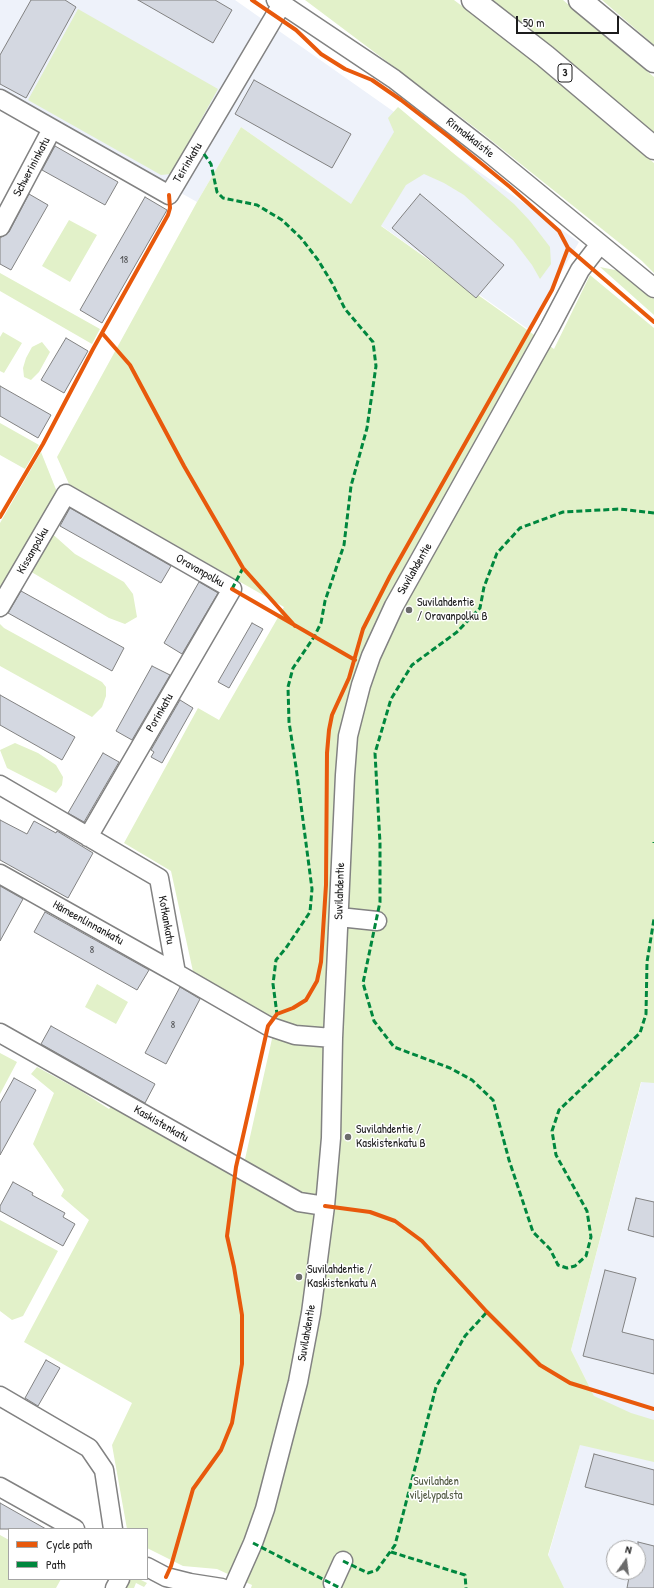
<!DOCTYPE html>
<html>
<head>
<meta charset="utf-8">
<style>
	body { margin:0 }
	#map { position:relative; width:654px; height:1588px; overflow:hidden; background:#fff; font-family:"Patrick Hand",sans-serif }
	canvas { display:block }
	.legend { position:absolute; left:8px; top:1528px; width:140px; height:52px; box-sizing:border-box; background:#fff; border:1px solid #a4a4a4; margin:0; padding:5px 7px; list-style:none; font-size:12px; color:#1c1c1c }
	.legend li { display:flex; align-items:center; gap:8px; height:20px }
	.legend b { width:20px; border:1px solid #a4a4a4 }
	.north { position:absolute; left:606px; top:1540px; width:40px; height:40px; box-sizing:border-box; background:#fff; border:1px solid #a4a4a4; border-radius:50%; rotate:14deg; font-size:11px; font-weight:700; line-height:16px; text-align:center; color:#1c1c1c }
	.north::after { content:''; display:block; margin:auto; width:14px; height:18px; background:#6b6b6b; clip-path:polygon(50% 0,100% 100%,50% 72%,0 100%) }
	.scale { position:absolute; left:516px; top:16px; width:103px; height:18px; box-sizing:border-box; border:2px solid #1c1c1c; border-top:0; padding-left:5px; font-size:12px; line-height:14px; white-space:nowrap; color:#1c1c1c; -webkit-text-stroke:3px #fff; paint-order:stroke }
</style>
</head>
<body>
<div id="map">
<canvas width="654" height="1588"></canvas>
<ul class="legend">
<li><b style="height:5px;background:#e8590c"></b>Cycle path</li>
<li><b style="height:5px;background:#00873e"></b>Path</li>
</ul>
<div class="north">N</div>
<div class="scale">50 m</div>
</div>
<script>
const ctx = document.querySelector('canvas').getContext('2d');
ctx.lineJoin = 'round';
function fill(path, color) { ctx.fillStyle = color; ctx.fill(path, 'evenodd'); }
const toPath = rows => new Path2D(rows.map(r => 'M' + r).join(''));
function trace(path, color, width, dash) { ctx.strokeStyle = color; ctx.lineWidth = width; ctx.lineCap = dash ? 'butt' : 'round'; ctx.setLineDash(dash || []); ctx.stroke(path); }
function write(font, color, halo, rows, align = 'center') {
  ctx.font = font + ' "Patrick Hand",sans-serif'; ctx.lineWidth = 3; ctx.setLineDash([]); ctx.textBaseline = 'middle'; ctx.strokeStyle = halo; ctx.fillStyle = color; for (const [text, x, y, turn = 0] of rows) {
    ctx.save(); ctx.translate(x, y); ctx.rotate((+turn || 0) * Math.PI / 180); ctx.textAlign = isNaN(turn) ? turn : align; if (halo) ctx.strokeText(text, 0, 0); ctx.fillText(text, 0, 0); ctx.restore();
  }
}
fill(toPath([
	[0,0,235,0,579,242,528,329,241,127,197,202,0,91],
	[654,1034,654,1588,539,1588,594,1396,571,1350],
	[614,1548,638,1548,638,1572,614,1572]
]), '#eef2fa');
fill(toPath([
	[305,0,454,0,523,52,654,163,654,273,642,261,482,133],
	[493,0,563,0,654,77,654,133],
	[602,0,654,0,654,45],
	[78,9,218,89,171,174,161,175,28,100],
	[398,107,514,204,530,221,550,247,551,264,540,279,532,265,513,240,464,195,444,183,424,174,406,185,381,226,554,349,590,275,654,328,654,1083,641,1082,571,1350,594,1396,631,1413,654,1420,654,1462,580,1445,548,1555,564,1588,251,1588,252,1585,217,1569,183,1566,147,1548,147,1529,127,1529,112,1445,132,1403,24,1342,89,1220,61,1196,64,1190,33,1144,54,1093,31,1074,37,1067,81,1091,109,1109,112,1105,241,1177,276,1021,194,976,171,871,124,843,198,708,219,720,284,607,69,484,57,457,197,202,241,127,351,204,394,132,388,118],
	[69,220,97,235,70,282,42,266],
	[600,267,620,271,654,299,654,315],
	[0,273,100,329,92,344,0,291],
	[3,332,22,343,4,373,0,371,0,337],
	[42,342,50,352,39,372,31,380,24,377,23,368,26,358,32,347],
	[0,423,39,445,25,469,0,455],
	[41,452,57,492,40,523,75,554,124,582,133,594,137,617,125,624,109,618,18,564,0,596,0,523],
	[0,624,4,628,102,682,106,687,106,696,102,707,92,717,0,666],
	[15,743,38,753,56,765,63,777,62,785,56,793,7,768,0,750],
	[97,984,128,1002,116,1024,85,1007],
	[0,1053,17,1062,0,1094],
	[0,1220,58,1251,23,1316,12,1320,0,1311],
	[0,1535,9,1540,9,1579,61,1579,56,1588,0,1588],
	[126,1579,139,1579,147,1583,144,1587,136,1583,134,1588,121,1588]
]), '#e2f1c9');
const building = toPath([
	[31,0,65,0,76,7,26,98,0,84,0,55,31,0],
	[138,0,215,0,232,10,213,43,138,0],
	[254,80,351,134,332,168,235,114,254,80],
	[55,146,118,182,105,205,42,170,55,146],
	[29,194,48,205,11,270,0,264,0,238,9,232,29,194],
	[420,194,504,265,476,298,392,228,420,194],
	[145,197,167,210,102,323,80,310,145,197],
	[66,338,88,351,64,393,41,380,66,338],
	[0,386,51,415,38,438,0,416,0,386],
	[70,508,171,566,161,583,60,526,70,508],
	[199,582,218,593,182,654,164,643,199,582],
	[21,591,124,648,112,671,8,613,21,591],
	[252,623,263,629,229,688,218,682,252,623],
	[152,666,170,675,132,740,116,731,152,666],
	[0,695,75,737,62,760,0,725,0,695],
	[180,700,193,708,162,763,151,757,154,752,151,750,180,700],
	[103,753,119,762,84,822,68,813,103,753],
	[0,820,27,834,34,821,56,833,57,831,93,853,68,898,0,860,0,820],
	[0,886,23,899,0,941,0,886],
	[45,912,149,970,137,990,34,932,45,912],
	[180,987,200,999,166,1064,145,1053,180,987],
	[51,1026,155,1084,145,1103,41,1044,51,1026],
	[14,1078,36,1090,0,1155,0,1103,14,1078],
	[13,1182,33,1193,32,1195,65,1213,63,1217,75,1224,63,1246,0,1211,0,1206,13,1182],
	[636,1198,654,1202,654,1237,628,1230,636,1198],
	[605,1270,636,1278,622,1332,654,1340,654,1374,583,1356,605,1270],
	[46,1360,60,1368,38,1406,25,1398,46,1360],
	[594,1454,654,1470,654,1505,585,1487,594,1454],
	[0,1503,46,1529,0,1529,0,1503],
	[638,1542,654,1546,654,1588,627,1588,630,1572,638,1572,638,1542]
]);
fill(building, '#d4d8e1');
trace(building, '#828282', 1);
const minor = toPath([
	[276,0,394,79,488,152,654,288],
	[0,99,169,195,282,4],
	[0,227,52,129],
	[0,607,66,494,232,589,88,837],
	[0,785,159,878,176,973,268,1026,295,1035,333,1038],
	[0,874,176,973],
	[339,917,377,921],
	[0,1033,299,1202,325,1206],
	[0,1396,89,1448,104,1470,113,1529],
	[0,1487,75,1529],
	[147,1567,166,1577,190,1583,222,1588],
	[333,1583,343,1561],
	[115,1588,120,1579],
	[233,1588,253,1543,265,1509,298,1382,311,1313,325,1206,331,1138,333,1038,345,775,348,736,361,685,371,656,394,606,550,327,580,270,600,244]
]);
const highway = toPath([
	[473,0,545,56,654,148],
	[580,0,654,61]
]);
trace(minor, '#828282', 21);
trace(highway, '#828282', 25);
trace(minor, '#fff', 18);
trace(highway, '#fff', 22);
trace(toPath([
	[204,154,211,164,217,192,223,198,257,205,282,220,301,238,318,260,332,283,345,309,373,342,376,366,367,428,351,486,344,545,325,601,321,623,314,637,293,668,288,687,289,722,296,767,312,889,310,912,286,948,276,960,273,984,277,1014],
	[654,513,620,509,563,512,520,528,497,553,484,587,480,608,457,632,412,665,391,699,375,753,380,843,380,902,363,983,374,1021,394,1047,450,1068,472,1080,493,1100,509,1160,533,1232,550,1249,558,1265,567,1268,575,1266,586,1256,591,1237,587,1211,556,1155,552,1131,559,1110,640,1033,646,1014,647,962,654,919],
	[232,589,243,568],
	[654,842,654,843],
	[253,1543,340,1588],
	[391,1552,465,1575,466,1588],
	[343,1561,368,1573,377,1570,395,1545,436,1387,465,1336,487,1312]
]), '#00873e', 3, [6, 3]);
trace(toPath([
	[252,0,296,30,321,54,345,69,372,80,401,100,449,137,510,187,559,231,568,248,654,322],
	[102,333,130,365,184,466,243,568,295,626],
	[0,517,43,444,93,349,168,215,170,208,169,195],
	[232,589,355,660],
	[325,1206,370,1212,395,1221,422,1241,487,1312,540,1365,570,1383,654,1409],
	[166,1577,171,1566,193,1489,221,1450,232,1423,242,1364,242,1315,234,1267,227,1236,236,1167,268,1026,277,1014,293,1008,306,1000,317,981,321,962,326,885,327,753,329,730,332,715,349,678,363,629,390,576,552,290,568,248]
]), '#e8590c', 4);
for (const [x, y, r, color] of [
	[409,610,4,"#6b6b6b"],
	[348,1137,4,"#6b6b6b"],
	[299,1277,4,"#6b6b6b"]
]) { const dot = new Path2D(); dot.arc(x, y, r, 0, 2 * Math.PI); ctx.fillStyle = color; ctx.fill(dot); trace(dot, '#fff', 1.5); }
write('10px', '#4a4b4d', null, [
	["18",124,260],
	["8",92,950],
	["8",173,1025]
]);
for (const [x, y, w] of [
	[565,73,14]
]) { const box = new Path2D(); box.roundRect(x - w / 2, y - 9, w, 18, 3); ctx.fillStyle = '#fff'; ctx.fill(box); trace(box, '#1c1c1c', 1); }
write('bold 11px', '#1c1c1c', null, [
	["3",565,73]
]);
write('12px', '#1c1c1c', '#fff', [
	["Rinnakkaistie",470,138,38],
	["Teirinkatu",188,163,-59],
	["Schwerininkatu",32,167,-62],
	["Kissanpolku",33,551,-60],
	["Suvilahdentie",415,569,-60],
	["Oravanpolku",200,571,30],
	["Porinkatu",160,713,-60],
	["Suvilahdentie",340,891,-88],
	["Kotkankatu",166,920,80],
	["Hämeenlinnankatu",88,923,29],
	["Kaskistenkatu",161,1124,30],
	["Suvilahdentie",307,1333,-80]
]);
write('12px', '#1c1c1c', '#fff', [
	["Suvilahdentie",417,603],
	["/ Oravanpolku B",417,617],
	["Suvilahdentie /",356,1130],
	["Kaskistenkatu B",356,1144],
	["Suvilahdentie /",307,1270],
	["Kaskistenkatu A",307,1284]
], 'left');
write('12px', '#515942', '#fff', [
	["Suvilahden",436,1482],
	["viljelypalsta",436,1496]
]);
</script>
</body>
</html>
